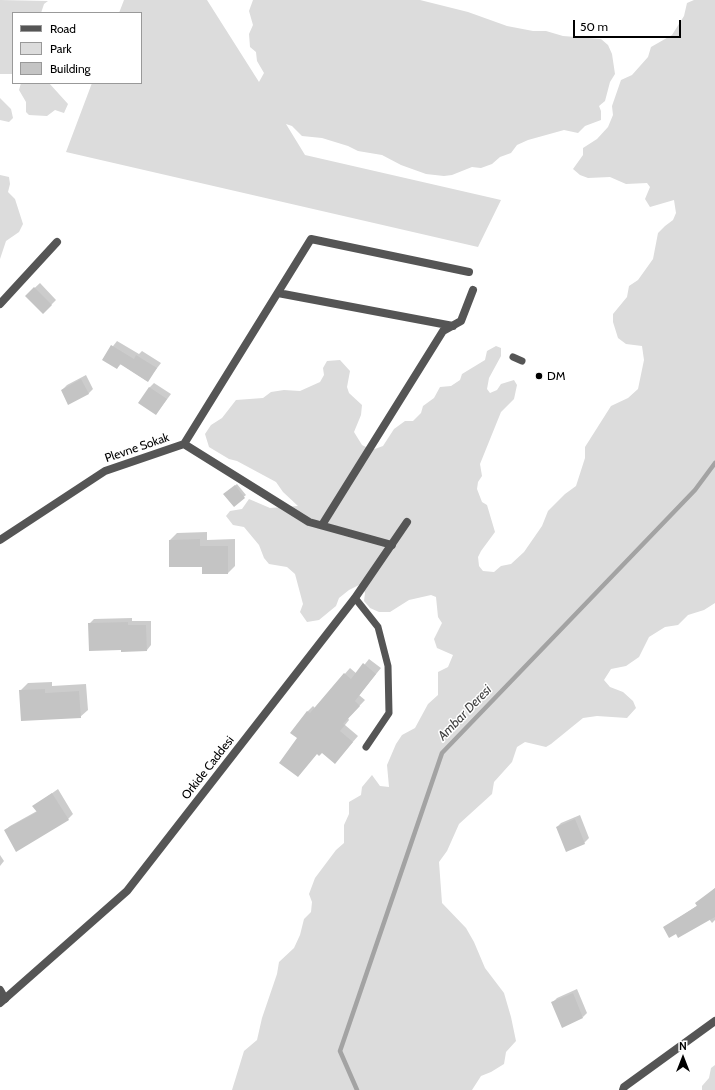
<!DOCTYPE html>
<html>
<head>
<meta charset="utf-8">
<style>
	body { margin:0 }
	#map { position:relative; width:715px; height:1090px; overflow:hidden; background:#fff; font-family:Cabin,sans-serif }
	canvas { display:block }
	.legend { position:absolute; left:12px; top:12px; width:130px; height:72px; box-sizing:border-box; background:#fff; border:1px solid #999; margin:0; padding:5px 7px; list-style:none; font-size:12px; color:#000 }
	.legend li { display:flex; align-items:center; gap:8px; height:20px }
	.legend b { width:20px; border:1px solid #999 }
	.north { position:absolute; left:663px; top:1038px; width:40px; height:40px; -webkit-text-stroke:3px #fff; paint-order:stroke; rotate:0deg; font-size:11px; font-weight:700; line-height:16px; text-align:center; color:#000 }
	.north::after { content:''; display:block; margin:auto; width:14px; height:18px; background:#000; clip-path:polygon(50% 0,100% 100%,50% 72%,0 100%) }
	.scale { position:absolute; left:573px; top:20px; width:108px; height:18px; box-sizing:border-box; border:2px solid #000; border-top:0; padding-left:5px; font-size:12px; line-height:14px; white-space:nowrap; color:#000; -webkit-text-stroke:3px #fff; paint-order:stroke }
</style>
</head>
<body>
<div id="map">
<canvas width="715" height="1090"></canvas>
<ul class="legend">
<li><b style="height:5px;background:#555"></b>Road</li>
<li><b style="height:11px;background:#dcdcdc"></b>Park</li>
<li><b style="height:11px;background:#c4c4c4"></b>Building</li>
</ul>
<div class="north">N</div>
<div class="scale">50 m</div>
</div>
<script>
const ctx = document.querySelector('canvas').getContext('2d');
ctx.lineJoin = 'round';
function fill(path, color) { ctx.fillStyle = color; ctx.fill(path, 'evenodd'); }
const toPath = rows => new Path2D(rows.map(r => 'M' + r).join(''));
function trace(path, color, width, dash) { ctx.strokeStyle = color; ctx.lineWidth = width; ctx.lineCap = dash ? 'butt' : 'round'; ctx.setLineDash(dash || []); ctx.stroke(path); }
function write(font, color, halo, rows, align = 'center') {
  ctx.font = font + ' Cabin,sans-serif'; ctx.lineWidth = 3; ctx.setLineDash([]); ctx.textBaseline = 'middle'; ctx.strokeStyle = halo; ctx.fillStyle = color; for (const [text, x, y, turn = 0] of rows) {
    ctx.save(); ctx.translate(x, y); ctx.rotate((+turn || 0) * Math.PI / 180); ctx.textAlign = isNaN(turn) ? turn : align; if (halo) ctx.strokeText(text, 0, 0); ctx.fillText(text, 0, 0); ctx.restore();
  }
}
fill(toPath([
	[0,0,48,1,44,4,41,13,13,13,13,74,0,74],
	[124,0,207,0,259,82,264,73,257,61,256,52,250,47,249,34,253,25,249,11,253,0,420,0,468,12,507,26,533,31,546,31,563,36,601,39,608,45,612,54,615,74,610,82,605,101,599,106,601,111,601,120,585,126,578,133,564,130,528,140,517,145,511,153,500,157,492,164,481,168,472,167,452,175,444,176,426,174,401,165,382,155,358,151,348,146,322,138,302,136,292,126,286,124,305,155,501,200,478,247,66,152,92,83,141,83,141,13,119,13],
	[694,0,715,0,715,603,704,610,688,615,678,625,665,627,649,637,639,657,626,666,611,669,604,680,610,687,623,692,633,701,636,708,627,718,597,716,583,718,551,744,546,747,525,742,517,747,512,762,494,782,492,794,459,824,447,851,439,862,442,903,466,928,474,942,485,968,504,993,511,1017,516,1041,506,1052,504,1064,491,1072,481,1076,472,1090,232,1090,244,1051,257,1040,262,1018,277,974,279,962,294,948,300,935,304,919,311,912,312,902,309,894,315,878,336,850,344,843,344,825,349,814,349,802,361,795,362,787,372,775,380,786,389,787,387,765,396,744,402,735,415,728,428,704,438,695,438,672,448,667,453,655,437,648,434,639,442,623,438,617,436,597,431,595,409,600,390,612,379,612,370,608,364,601,365,593,361,584,349,590,339,598,336,606,319,620,307,622,300,612,303,604,295,574,287,567,269,564,264,558,259,545,244,527,233,525,226,516,230,511,242,509,249,499,270,508,298,506,283,492,276,482,237,461,229,459,209,447,205,434,211,425,222,418,236,400,263,398,271,392,284,390,300,391,320,382,324,375,323,368,327,361,340,360,350,371,347,387,349,393,362,405,361,415,354,432,362,445,372,450,383,446,394,429,405,421,413,421,421,413,423,406,434,398,440,387,451,386,460,380,462,374,485,360,487,351,496,346,501,348,501,356,489,378,487,389,490,393,497,390,501,384,514,380,517,385,514,399,501,412,480,464,482,476,478,482,477,489,482,502,487,505,495,532,481,551,478,557,479,566,483,571,494,572,501,566,511,564,524,552,542,526,548,511,565,494,576,486,585,458,585,447,611,406,628,398,638,389,644,360,642,346,626,344,618,338,613,322,613,314,627,297,629,286,638,280,653,259,658,233,665,226,673,220,676,213,674,200,650,207,645,199,650,187,647,183,626,184,610,177,588,178,580,175,573,169,583,155,583,148,597,139,608,127,613,115,612,106,621,80,632,75,648,57,651,47,672,35,684,16,687,3],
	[21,83,49,83,68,104,64,113,55,110,47,116,29,115,26,112,26,102,19,90],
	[0,98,11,109,13,118,9,122,0,120],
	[0,175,9,177,10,184,8,192,15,199,23,224,19,232,6,241,0,259],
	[715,1065,715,1090,702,1090,702,1086,709,1078,711,1068]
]), '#dcdcdc');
fill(toPath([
	[40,283,56,300,43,313,26,296],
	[117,341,139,354,142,351,161,363,147,381,121,364,117,368,103,359],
	[86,375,93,389,88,394,62,390,67,385],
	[154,383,171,394,156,414,149,388],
	[237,484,246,495,234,505,227,492],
	[207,532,207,540,235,539,235,566,228,573,203,566,170,540,177,533],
	[132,618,132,621,151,621,151,645,147,650,89,624,94,619],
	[369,659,381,668,359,695,365,700,348,718,349,720,345,725,358,736,340,757,322,752,317,753,298,776,299,738,307,712,313,706,315,708,350,668,357,674],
	[52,682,52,686,86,684,88,710,80,717,20,691,28,683],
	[58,789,73,814,68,819,5,830,10,826,37,811,34,806],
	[580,815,589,838,584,843,557,827,561,823],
	[0,855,4,861,0,866],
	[715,888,715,920,712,923,709,919,677,933,664,928,698,905],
	[577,989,587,1013,583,1017,552,1003,557,998]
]), '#0003');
trace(toPath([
	[357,1090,340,1051,442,753,695,490,715,463]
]), '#a3a3a3', 4.5);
fill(toPath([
	[34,287,52,305,43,314,25,296],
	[111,345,134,359,136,355,157,368,148,382,120,364,117,369,102,360],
	[81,379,89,394,68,405,61,390],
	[149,387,167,399,156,415,138,403],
	[235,485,245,498,234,507,223,494],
	[200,539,200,546,228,546,228,574,202,574,202,567,169,567,169,540],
	[128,622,128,625,146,625,147,651,121,652,121,650,89,651,88,623],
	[363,663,376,674,355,701,360,706,343,724,345,725,340,731,353,742,335,764,322,753,319,756,317,754,298,777,279,763,297,738,290,733,307,711,310,713,344,673,351,679],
	[45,689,45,693,79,691,81,718,21,721,19,690],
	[52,793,69,820,16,852,4,830,37,812,32,806],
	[575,819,585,844,566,852,556,827],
	[715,888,715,917,678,938,676,934,669,938,663,927,697,906,695,903],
	[573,993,583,1018,562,1028,551,1002]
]), '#c4c4c4');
trace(toPath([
	[513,357,522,361],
	[355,598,378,627,388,666,389,713,366,747]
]), '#555', 7);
trace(toPath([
	[278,293,453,326],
	[0,304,57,242],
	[184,444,311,239,469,272],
	[322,525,443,331,461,321,473,290],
	[0,540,105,471,184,444,309,522,392,545],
	[0,990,5,999],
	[623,1090,624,1087,715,1021]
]), '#555', 8);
trace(toPath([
	[0,1003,127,891,355,598,407,522]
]), '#555', 8);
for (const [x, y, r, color] of [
	[539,376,4,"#000"]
]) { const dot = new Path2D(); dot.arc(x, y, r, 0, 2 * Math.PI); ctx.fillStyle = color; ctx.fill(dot); trace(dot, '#fff', 1.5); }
write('12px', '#000', '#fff', [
	["DM",547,376]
], 'left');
write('12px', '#000', '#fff', [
	["Plevne Sokak",137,448,-19],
	["Orkide Caddesi",208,768,-52]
]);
write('italic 13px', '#444', '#fff', [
	["Ambar Deresi",465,713,-46]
]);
</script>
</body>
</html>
